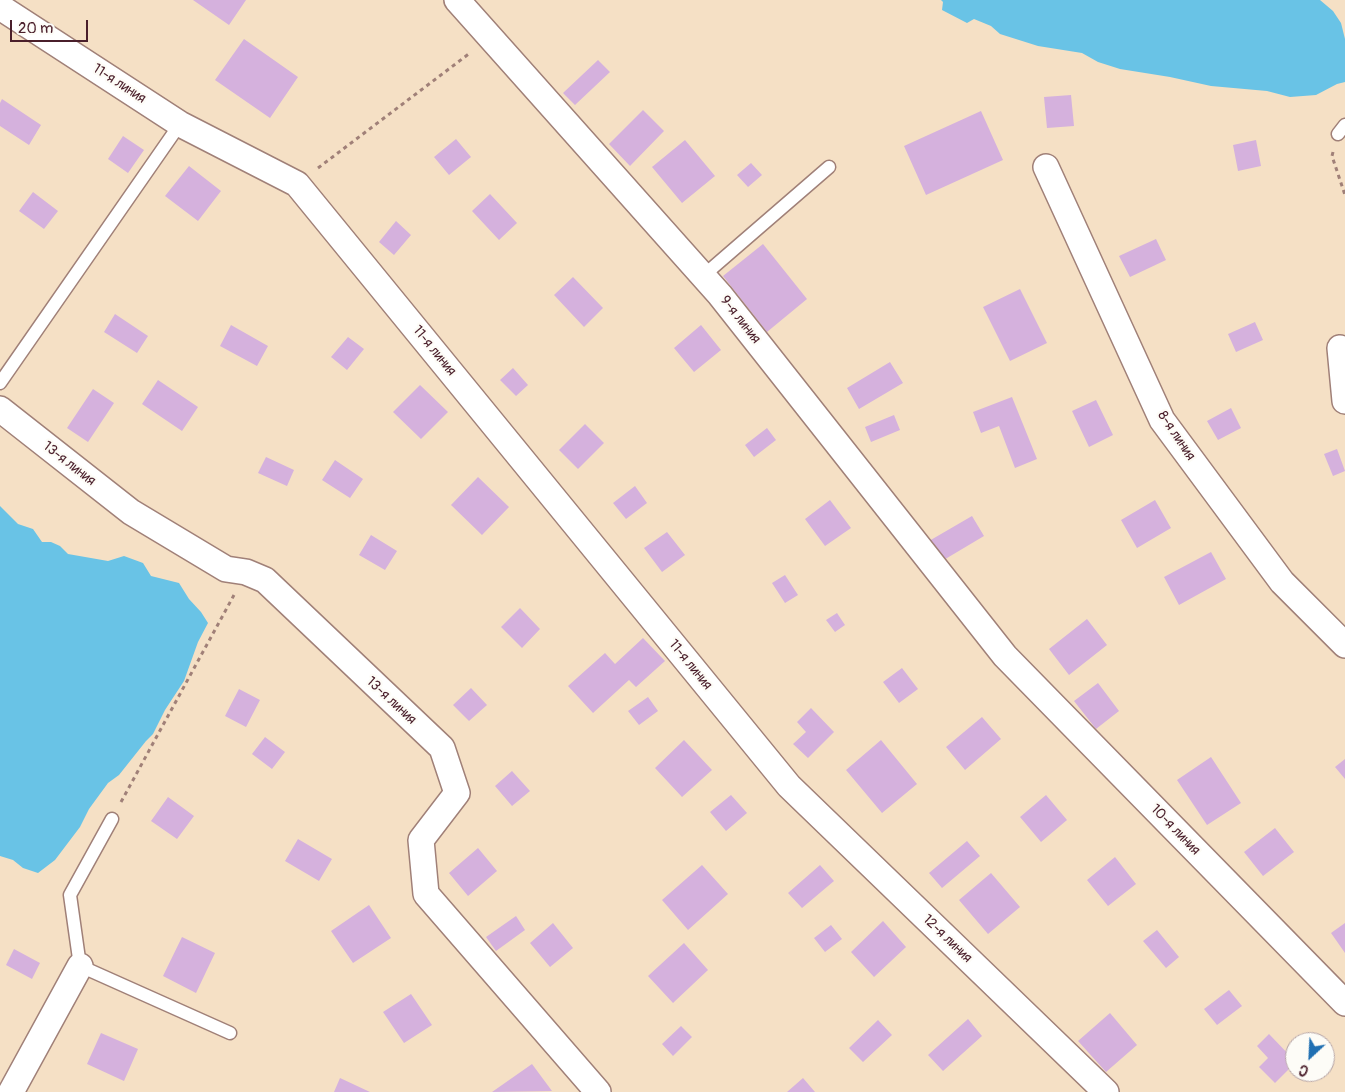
<!DOCTYPE html>
<html>
<head>
<meta charset="utf-8">
<style>
	body { margin:0 }
	#map { position:relative; width:1345px; height:1092px; overflow:hidden; background:#f5e0c5; font-family:Pangolin,sans-serif }
	canvas { display:block }
	.north { position:absolute; left:1285px; top:1032px; width:50px; height:50px; box-sizing:border-box; background:#fdfcf7; border:1px solid #b5a4a5; border-radius:50%; rotate:205deg; font-size:14px; font-weight:700; line-height:20px; text-align:center; color:#4a1f2b }
	.north::after { content:''; display:block; margin:auto; width:18px; height:22px; background:#1f6fb2; clip-path:polygon(50% 0,100% 100%,50% 72%,0 100%) }
	.scale { position:absolute; left:10px; top:20px; width:78px; height:22px; box-sizing:border-box; border:2px solid #4a1f2b; border-top:0; padding-left:6px; font-size:15px; line-height:18px; white-space:nowrap; color:#4a1f2b; -webkit-text-stroke:4px #fdfcf7; paint-order:stroke }
</style>
</head>
<body>
<div id="map">
<canvas width="1345" height="1092"></canvas>
<div class="north">С</div>
<div class="scale">20 m</div>
</div>
<script>
const ctx = document.querySelector('canvas').getContext('2d');
ctx.lineJoin = 'round';
function fill(path, color) { ctx.fillStyle = color; ctx.fill(path, 'evenodd'); }
const toPath = rows => new Path2D(rows.map(r => 'M' + r).join(''));
function trace(path, color, width, dash) { ctx.strokeStyle = color; ctx.lineWidth = width; ctx.lineCap = dash ? 'butt' : 'round'; ctx.setLineDash(dash || []); ctx.stroke(path); }
function write(font, color, halo, rows, align = 'center') {
  ctx.font = font + ' Pangolin,sans-serif'; ctx.lineWidth = 4.5; ctx.setLineDash([]); ctx.textBaseline = 'middle'; ctx.strokeStyle = halo; ctx.fillStyle = color; for (const [text, x, y, turn = 0] of rows) {
    ctx.save(); ctx.translate(x, y); ctx.rotate((+turn || 0) * Math.PI / 180); ctx.textAlign = isNaN(turn) ? turn : align; if (halo) ctx.strokeText(text, 0, 0); ctx.fillText(text, 0, 0); ctx.restore();
  }
}
fill(toPath([
	[941,0,1320,0,1333,11,1341,23,1345,39,1345,82,1337,84,1316,95,1290,97,1267,91,1211,86,1170,77,1120,69,1098,62,1082,53,1038,46,1000,34,991,26,974,19,967,23,942,10,943,2],
	[0,506,18,524,33,529,42,542,51,542,60,546,68,554,108,561,124,556,143,563,151,576,179,583,189,599,201,612,208,623,198,642,184,681,165,710,153,734,146,741,119,775,108,783,89,809,80,827,55,860,38,873,23,868,13,860,0,856]
]), '#69c3e6');
fill(toPath([
	[193,0,246,0,229,25],
	[244,39,298,77,270,118,215,80],
	[598,60,610,72,575,105,563,93],
	[1071,95,1074,126,1047,128,1044,97],
	[2,99,41,125,29,145,0,126,0,103],
	[643,110,664,131,630,166,609,144],
	[981,111,1003,160,926,195,904,146],
	[123,136,144,150,128,173,108,159],
	[456,139,471,157,449,175,434,157],
	[685,140,715,176,682,203,652,167],
	[1256,140,1261,166,1238,171,1233,145],
	[751,163,762,175,748,187,737,175],
	[189,166,221,191,198,221,165,196],
	[33,192,58,211,44,229,19,211],
	[490,194,517,223,499,240,472,211],
	[396,221,411,235,394,255,379,242],
	[1156,239,1166,260,1130,277,1119,256],
	[763,244,807,299,767,332,723,276],
	[573,277,603,308,584,327,554,295],
	[1020,289,1047,343,1010,361,983,307],
	[115,314,148,336,137,353,104,332],
	[1255,322,1263,340,1236,352,1228,334],
	[231,325,268,346,257,366,220,346],
	[701,325,721,350,694,372,674,348],
	[348,337,364,349,347,370,331,357],
	[890,362,903,383,859,409,847,388],
	[513,368,528,385,516,396,500,380],
	[158,380,198,407,182,431,142,404],
	[420,385,448,412,421,439,393,412],
	[93,389,114,403,88,442,67,428],
	[1012,397,1037,459,1015,468,999,426,981,433,973,412],
	[1096,400,1113,435,1089,447,1072,411],
	[1231,408,1241,428,1218,440,1207,421],
	[894,415,900,430,871,442,865,427],
	[585,424,604,443,578,469,559,450],
	[767,428,776,440,754,457,745,445],
	[1337,449,1345,471,1333,476,1324,454],
	[266,457,294,470,287,486,258,473],
	[335,460,363,479,350,498,322,480],
	[478,477,509,507,482,535,451,505],
	[635,486,647,503,626,519,613,503],
	[830,500,851,528,825,546,805,519],
	[1155,500,1171,528,1137,548,1121,520],
	[972,516,984,536,942,561,929,541],
	[667,532,685,555,662,572,644,548],
	[371,535,397,551,385,570,359,555],
	[1211,552,1226,579,1179,605,1164,577],
	[785,575,798,595,785,603,772,583],
	[520,608,540,629,522,648,501,627],
	[837,613,845,625,835,632,826,620],
	[1087,619,1107,645,1069,675,1049,649],
	[643,638,665,661,636,687,629,680,593,713,568,686,605,653,615,664],
	[902,668,918,689,899,703,883,682],
	[1098,683,1119,711,1096,729,1074,701],
	[471,688,487,705,469,721,453,705],
	[239,689,260,700,246,727,225,716],
	[648,697,658,711,639,725,628,711],
	[811,708,834,732,808,758,793,744,806,732,797,722],
	[982,717,1001,739,965,770,946,747],
	[265,737,285,752,272,769,252,754],
	[684,740,712,770,682,797,655,768],
	[881,740,917,784,882,813,846,770],
	[1211,757,1241,803,1207,825,1177,780],
	[1345,759,1345,779,1335,767],
	[512,771,530,791,512,806,495,786],
	[731,795,747,813,726,831,710,812],
	[1046,795,1067,820,1041,842,1020,817],
	[168,797,194,816,177,839,151,821],
	[1275,828,1294,852,1263,876,1244,852],
	[298,839,332,859,319,881,285,861],
	[967,841,980,856,942,888,929,873],
	[478,848,497,871,468,896,449,873],
	[1115,857,1136,884,1108,906,1087,880],
	[702,865,728,894,688,930,662,900],
	[820,865,834,881,802,908,788,893],
	[991,873,1020,907,988,934,959,900],
	[369,905,391,938,353,963,331,931],
	[516,916,525,930,496,951,486,937],
	[883,921,906,947,874,977,851,952],
	[553,923,573,948,550,967,530,943],
	[1345,923,1345,953,1331,933],
	[831,925,842,939,825,952,814,938],
	[1157,930,1179,957,1166,968,1143,941],
	[182,937,215,953,196,993,163,976],
	[684,943,708,970,673,1003,648,976],
	[14,949,40,963,32,979,6,965],
	[1229,990,1242,1006,1217,1025,1204,1009],
	[411,994,432,1025,404,1043,383,1012],
	[1110,1013,1137,1045,1106,1072,1078,1041],
	[968,1019,982,1036,943,1071,928,1055],
	[878,1020,892,1035,863,1062,849,1048],
	[681,1026,692,1037,673,1056,662,1044],
	[101,1033,138,1049,124,1081,87,1064],
	[1269,1034,1295,1061,1295,1063,1275,1083,1259,1067,1268,1058,1257,1046],
	[532,1064,552,1091,492,1092],
	[340,1078,370,1092,334,1092],
	[803,1078,815,1092,787,1092]
]), '#d5b1dd');
const service = toPath([
	[1338,134,1345,125],
	[703,276,829,167],
	[0,383,180,124],
	[112,819,70,895,80,966,230,1033]
]);
const minor = toPath([
	[457,0,720,295,1005,656,1345,1003],
	[0,7,180,124,297,184,789,786,1106,1092],
	[1046,167,1162,420,1282,582,1345,645],
	[1340,348,1345,401],
	[0,409,131,512,226,569,246,572,265,580,442,748,457,793,421,840,426,894,598,1092],
	[11,1092,80,966]
]);
trace(service, '#a08078', 15);
trace(minor, '#a08078', 28);
trace(toPath([
	[1333,152,1332,156,1345,195],
	[318,168,470,53],
	[121,802,234,595]
]), '#a08078', 3, [4, 4]);
trace(service, '#fff', 12);
trace(minor, '#fff', 25);
write('14px', '#4a1f2b', '#fdfcf7', [
	["11-я линия",119,84,33],
	["9-я линия",740,320,52],
	["11-я линия",434,351,51],
	["8-я линия",1176,436,56],
	["13-я линия",69,464,38],
	["11-я линия",690,665,51],
	["13-я линия",391,701,43],
	["10-я линия",1175,830,46],
	["12-я линия",947,939,44]
]);
</script>
</body>
</html>
